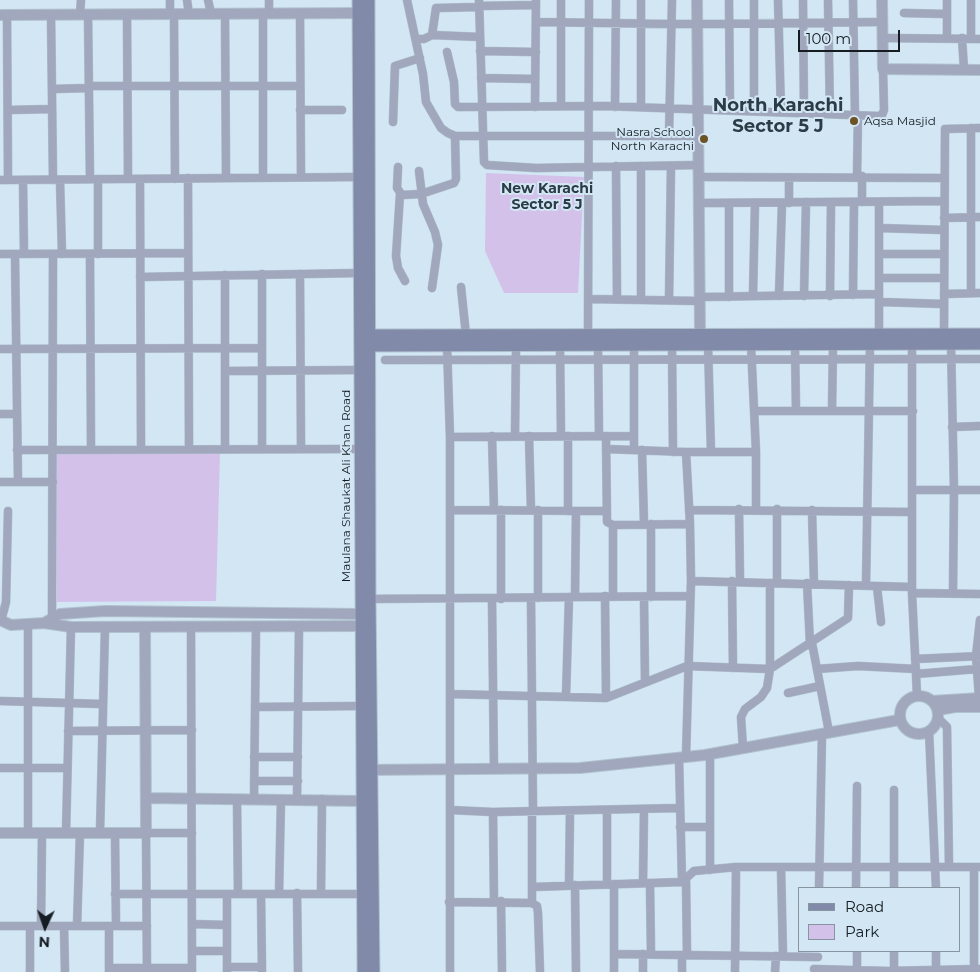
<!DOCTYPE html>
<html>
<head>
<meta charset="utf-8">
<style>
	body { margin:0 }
	#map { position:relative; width:980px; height:972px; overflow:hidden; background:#d2e6f4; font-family:Montserrat,sans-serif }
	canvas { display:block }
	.legend { position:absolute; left:798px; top:887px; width:162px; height:65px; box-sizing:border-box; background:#d2e6f4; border:1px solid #8695a0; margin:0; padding:6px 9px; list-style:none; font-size:15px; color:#151c22 }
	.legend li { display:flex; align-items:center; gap:10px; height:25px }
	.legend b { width:25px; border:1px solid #8695a0 }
	.north { position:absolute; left:20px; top:902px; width:50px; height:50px; -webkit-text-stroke:4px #d2e6f4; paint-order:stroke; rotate:183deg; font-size:14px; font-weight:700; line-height:20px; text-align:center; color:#151c22 }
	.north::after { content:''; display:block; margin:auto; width:18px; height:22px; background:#151c22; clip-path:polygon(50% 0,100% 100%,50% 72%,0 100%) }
	.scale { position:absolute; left:798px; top:30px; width:102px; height:22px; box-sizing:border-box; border:2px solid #151c22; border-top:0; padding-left:6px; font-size:15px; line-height:18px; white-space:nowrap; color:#151c22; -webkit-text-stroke:4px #d2e6f4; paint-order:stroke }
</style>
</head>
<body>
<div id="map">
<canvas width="980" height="972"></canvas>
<ul class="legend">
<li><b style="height:6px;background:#818aa8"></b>Road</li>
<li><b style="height:14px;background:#d3c1ea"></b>Park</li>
</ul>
<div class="north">N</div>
<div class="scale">100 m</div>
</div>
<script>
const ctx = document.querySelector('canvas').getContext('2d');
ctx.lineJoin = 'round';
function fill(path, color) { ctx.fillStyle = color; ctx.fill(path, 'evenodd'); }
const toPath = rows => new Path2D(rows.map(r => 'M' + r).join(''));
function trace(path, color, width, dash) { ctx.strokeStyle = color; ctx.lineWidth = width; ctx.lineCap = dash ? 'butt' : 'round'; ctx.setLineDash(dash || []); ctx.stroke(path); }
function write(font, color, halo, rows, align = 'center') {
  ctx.font = font + ' Montserrat,sans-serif'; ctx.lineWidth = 4; ctx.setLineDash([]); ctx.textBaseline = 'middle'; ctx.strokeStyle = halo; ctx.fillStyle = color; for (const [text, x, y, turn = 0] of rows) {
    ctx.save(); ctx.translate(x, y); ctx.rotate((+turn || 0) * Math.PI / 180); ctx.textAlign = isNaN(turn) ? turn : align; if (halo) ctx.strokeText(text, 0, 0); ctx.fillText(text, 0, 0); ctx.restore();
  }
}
fill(toPath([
	[486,173,584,177,578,293,504,293,485,251],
	[220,452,216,601,57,602,57,454]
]), '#d3c1ea');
const minor = toPath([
	[187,0,189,14],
	[208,0,211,13],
	[269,0,269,13],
	[407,0,423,74,426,102,441,128,448,133,455,136,699,136],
	[479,0,484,162,487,165,536,168,699,165],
	[729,0,730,110],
	[754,0,754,111],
	[778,0,781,112],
	[803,0,804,113],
	[828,0,830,114],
	[853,0,855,115],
	[971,0,971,39],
	[479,6,536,5],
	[225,13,226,178],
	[263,13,263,178],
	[300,13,301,177],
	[904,13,947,14],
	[51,14,53,180],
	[80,14,81,0],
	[88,14,90,179],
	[127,14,128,179],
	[170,14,170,0],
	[174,14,175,179],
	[7,15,8,180],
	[536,22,673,24,882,22],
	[432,35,436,8,479,7],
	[882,38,980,39],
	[947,38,947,0],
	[962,38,964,69],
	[416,39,424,39,432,35,480,37],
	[480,51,536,52],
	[447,52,454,82,455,104,458,107,605,106,878,116,882,115,884,110,883,69],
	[481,78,535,79],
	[89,86,300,86],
	[52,89,89,88],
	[561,106,561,0],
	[535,107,536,0],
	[615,107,616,0],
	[641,107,641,0],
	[8,110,52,109],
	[300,110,342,110],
	[393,122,395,66,420,58],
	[669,135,672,0],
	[616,166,617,299],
	[398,167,397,188,402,195,421,194,454,183,456,179,455,136],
	[419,171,423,204,435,232,438,245,432,288],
	[857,176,858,115],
	[862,176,862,202],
	[700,177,944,178],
	[188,178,189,449],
	[98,179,98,254],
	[140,179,141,449],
	[0,180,359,177],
	[23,180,24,254],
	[60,180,62,254],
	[400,194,396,256,398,268,405,281],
	[699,203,944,201],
	[789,203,789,178],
	[944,218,980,217],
	[879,228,944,230],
	[0,254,188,253],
	[15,254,18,482],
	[90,254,91,449],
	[879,254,944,254],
	[262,274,262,449],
	[300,274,301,449],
	[225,275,225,449],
	[140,277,359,273],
	[879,278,944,278],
	[461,287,466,335],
	[971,293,971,128],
	[944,294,980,293],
	[853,295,854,203],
	[753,296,755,203],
	[779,296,782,203],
	[804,296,806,202],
	[830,296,831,202],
	[700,297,879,294],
	[729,297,729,203],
	[589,299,700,301],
	[641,300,641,166],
	[669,300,671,166],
	[880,302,944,304],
	[879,334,879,202],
	[944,334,945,129,980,128],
	[588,335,589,0],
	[912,344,912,593,917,695],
	[951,344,954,490,953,592],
	[560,345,561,436],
	[598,345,599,436],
	[672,345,673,452],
	[708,345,711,452],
	[751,345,756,452,756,509],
	[795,345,796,411],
	[447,346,450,437,450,972],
	[0,349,262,348],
	[385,360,980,359],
	[225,371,359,370],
	[754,411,913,411],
	[832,411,833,345],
	[0,414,17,414],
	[952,427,980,426],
	[492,436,494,510],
	[515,436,516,346],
	[529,436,531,510],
	[568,436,568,511],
	[606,436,607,522,613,525,690,524],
	[450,437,634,436],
	[606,449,686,452,756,452],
	[17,450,360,449],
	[634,450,634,345],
	[642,450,644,524],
	[0,482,53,482],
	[912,490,980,490],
	[739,509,740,581],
	[777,509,777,582],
	[450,510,606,511],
	[501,510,501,599],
	[538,510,538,598],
	[689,510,912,512],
	[812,510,814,584],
	[651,524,651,597],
	[613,525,613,596],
	[691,581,912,587],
	[732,581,733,668],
	[807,583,810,644],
	[866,585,870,345],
	[877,587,881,622],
	[912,593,980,594],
	[605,596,606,698],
	[575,597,576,511],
	[644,597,645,682],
	[531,598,533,811],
	[367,599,689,596],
	[492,599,494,769],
	[1,621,6,602,8,511],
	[52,622,53,254],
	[191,627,192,972],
	[812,643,829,732],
	[915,659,980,656],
	[817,669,858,666,916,669],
	[916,674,977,669],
	[788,693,820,686],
	[450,694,606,698,687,666,770,669,848,618,849,585],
	[566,696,569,597],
	[979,698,976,656,980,620],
	[0,701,102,704],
	[255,707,361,706],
	[938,718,947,727,949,867],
	[68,731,192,730],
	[929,731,936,888],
	[743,748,741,717,745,709,761,697,767,688,770,669,770,583],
	[710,755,710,870],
	[254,757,298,757],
	[686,757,691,581,690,524,686,452],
	[679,758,682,882],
	[0,768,67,768],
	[254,781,298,781],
	[894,790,894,888],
	[237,799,238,894],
	[254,799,256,626],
	[297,799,299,627],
	[450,810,493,812,680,808],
	[607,810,607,884],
	[532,811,532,887],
	[493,812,494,901],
	[680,827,710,827],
	[66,833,71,627],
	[100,833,105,627],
	[28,834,28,624],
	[781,867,783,956],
	[974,867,974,972],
	[686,879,687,955],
	[643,883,644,809],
	[650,883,651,954],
	[614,884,614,954],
	[569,885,570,811],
	[575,885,576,972],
	[819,888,822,733],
	[856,888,857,786],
	[297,893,298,972],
	[321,893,322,799],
	[115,894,363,894],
	[261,894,262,972],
	[279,894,281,799],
	[501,901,502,972],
	[449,902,532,903,532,887,682,882,694,871,736,867,980,867],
	[532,903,537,906,538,913,540,972],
	[192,924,227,925],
	[0,926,116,926,115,834],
	[30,926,30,972],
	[41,926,42,833],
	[64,926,65,972],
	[77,926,80,833],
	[116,926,147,926],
	[192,951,227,951],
	[857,951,857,970],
	[643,954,643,972],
	[227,967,262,967],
	[109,968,192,968],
	[814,969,888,971,980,969],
	[894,971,894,951],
	[109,972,109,927],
	[147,972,146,833,192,833],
	[227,972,227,894],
	[614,972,614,954,818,957],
	[682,972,682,955],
	[735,972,736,867],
	[775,972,776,956],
	[936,972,936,951]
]);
const tertiary = toPath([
	[697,0,700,333],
	[882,0,883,69,980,70],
	[0,15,366,13],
	[0,620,11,625,44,623,71,627,360,626],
	[44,623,60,614,105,611,360,614],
	'900 715a19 19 0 1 1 38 0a19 19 0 1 1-38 0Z',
	[932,701,980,698],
	[938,710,955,707,980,707],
	[364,770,580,768,705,755,899,720],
	[146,798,361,801],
	[0,833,146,833,145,627]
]);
const secondary = toPath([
	[358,0,363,972],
	[369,0,370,599,374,972],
	[363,335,980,334],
	[364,346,980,344]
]);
trace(minor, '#b0c2ce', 9);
trace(tertiary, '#b0c2ce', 12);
trace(secondary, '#b0c2ce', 13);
trace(minor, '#a1a7bc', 8);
trace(tertiary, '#a1a7bc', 10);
trace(secondary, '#818aa8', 11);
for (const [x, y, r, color] of [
	[854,121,5,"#6d5224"],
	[704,139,5,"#6d5224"]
]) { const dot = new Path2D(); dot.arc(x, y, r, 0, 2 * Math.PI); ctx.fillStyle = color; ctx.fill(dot); trace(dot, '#d2e6f4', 2); }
write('12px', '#151c22', '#d2e6f4', [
	["Aqsa Masjid",864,121],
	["Nasra School",694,132,"right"],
	["North Karachi",694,146,"right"]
], 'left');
write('12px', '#151c22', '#d2e6f4', [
	["Maulana Shaukat Ali Khan Road",346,486,-90]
]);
write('bold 14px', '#2c3c47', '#d2e6f4', [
	["New Karachi",547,189],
	["Sector 5 J",547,205]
]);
write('bold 18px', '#2c3c47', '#d2e6f4', [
	["North Karachi",778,106],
	["Sector 5 J",778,127]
]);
</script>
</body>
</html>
